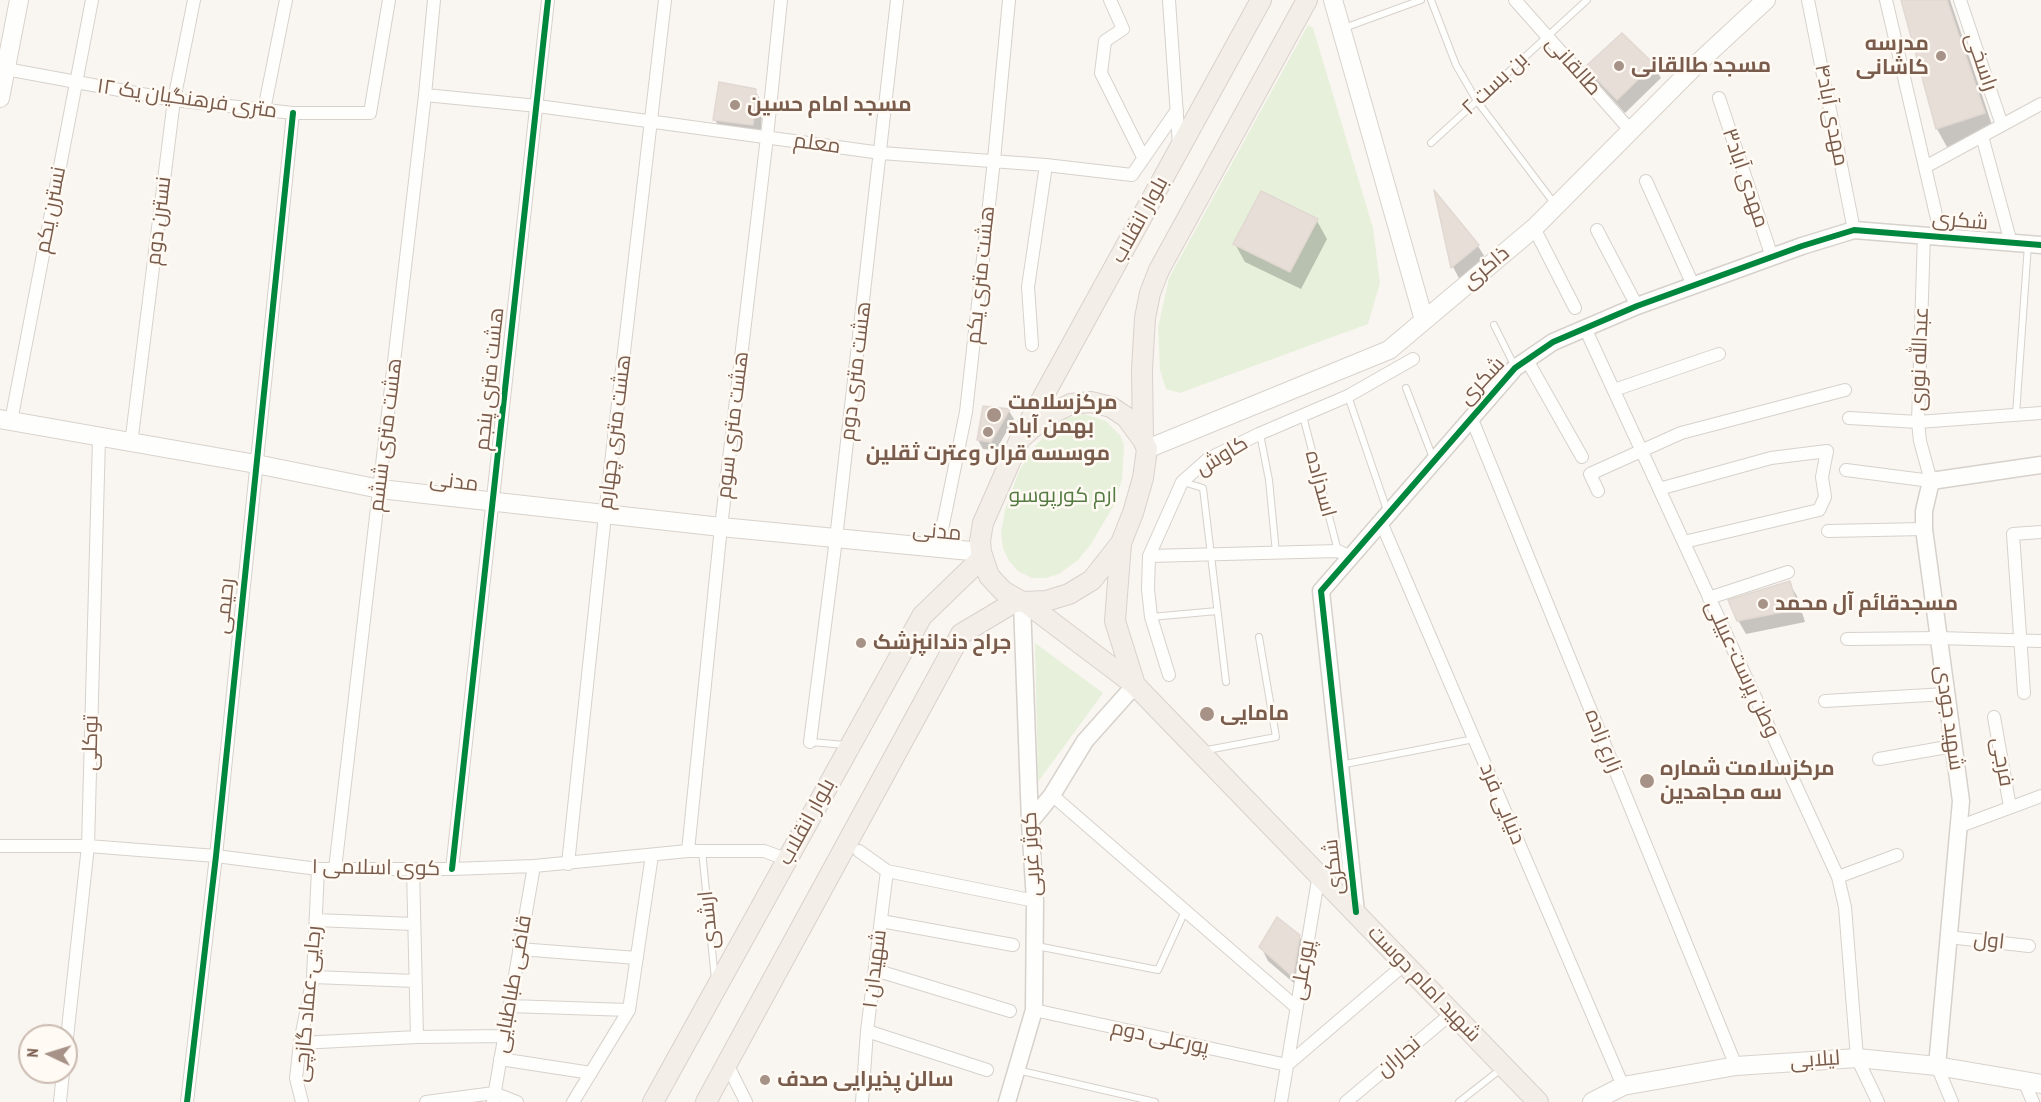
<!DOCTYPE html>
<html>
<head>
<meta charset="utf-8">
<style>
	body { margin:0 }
	#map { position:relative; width:2041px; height:1102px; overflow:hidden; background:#f9f5f0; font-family:"PT Sans Narrow",sans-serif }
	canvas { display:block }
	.north { position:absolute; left:18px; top:1024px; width:60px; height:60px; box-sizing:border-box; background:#fffaf3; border:2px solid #cabbb1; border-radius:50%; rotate:274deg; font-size:16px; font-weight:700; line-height:24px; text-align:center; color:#7a5c4d }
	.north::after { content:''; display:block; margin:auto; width:21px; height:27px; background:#a69286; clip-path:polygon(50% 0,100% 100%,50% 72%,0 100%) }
</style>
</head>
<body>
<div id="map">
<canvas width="2041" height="1102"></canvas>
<div class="north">N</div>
</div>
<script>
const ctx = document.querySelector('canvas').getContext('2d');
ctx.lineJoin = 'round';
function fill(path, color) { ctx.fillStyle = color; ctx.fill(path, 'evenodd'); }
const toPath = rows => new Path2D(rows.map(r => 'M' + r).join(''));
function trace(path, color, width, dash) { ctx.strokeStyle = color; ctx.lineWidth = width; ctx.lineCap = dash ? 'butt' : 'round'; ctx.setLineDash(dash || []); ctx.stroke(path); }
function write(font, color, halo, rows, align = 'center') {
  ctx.font = font + ' "PT Sans Narrow",Cairo,sans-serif'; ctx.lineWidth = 5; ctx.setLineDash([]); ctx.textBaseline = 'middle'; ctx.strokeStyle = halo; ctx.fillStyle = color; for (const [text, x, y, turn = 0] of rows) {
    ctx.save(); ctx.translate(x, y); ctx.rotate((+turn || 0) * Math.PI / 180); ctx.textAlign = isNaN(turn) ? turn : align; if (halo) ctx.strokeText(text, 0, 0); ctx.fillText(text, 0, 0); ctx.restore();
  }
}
fill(toPath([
	[1308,25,1313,28,1373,228,1380,283,1368,324,1180,393,1166,389,1160,370,1158,328,1169,278],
	[1084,414,1106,421,1120,435,1124,445,1122,479,1114,505,1091,544,1078,560,1059,574,1046,578,1032,578,1018,571,1009,561,1003,548,1001,533,1005,510,1019,471,1035,446,1062,419],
	[1035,643,1103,693,1038,782]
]), '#e7f0db');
fill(toPath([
	[1902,0,1950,0,1994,131,1947,147,1937,129],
	[1622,35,1653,65,1661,78,1625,113,1595,80,1587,67],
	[755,91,763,104,760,138,723,133,715,120],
	[1437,196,1478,246,1486,259,1460,280,1453,267],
	[1317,221,1327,239,1301,289,1245,262,1235,244],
	[1009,411,1014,419,996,450,983,449,978,440],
	[1789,583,1797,596,1805,622,1746,634,1738,620],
	[1299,936,1307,950,1301,989,1268,961,1261,947]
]), '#0003');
const building = toPath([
	[1901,0,1947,0,1985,113,1936,129,1901,0],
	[1622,33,1654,64,1617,100,1585,67,1622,33],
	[719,82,756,89,753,125,713,120,719,82],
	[1434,190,1479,245,1451,268,1434,190],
	[1261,191,1318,219,1290,272,1233,244,1261,191],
	[983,406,1010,409,991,442,977,440,983,406],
	[1790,581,1798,609,1737,621,1728,600,1790,581],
	[1277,917,1300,935,1293,977,1259,947,1277,917]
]);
fill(building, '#e6ded7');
trace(building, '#e2d8d2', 1.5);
const service = toPath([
	[1431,0,1456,65,1477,101,1554,203],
	[1344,28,1421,0],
	[1431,143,1587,0],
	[1494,325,1515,367],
	[1406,388,1433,458],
	[1348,396,1388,513],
	[2016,414,2028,245],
	[1303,416,1338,551],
	[1260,434,1269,480,1276,553],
	[1183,482,1203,488,1226,682],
	[1151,617,1217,611],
	[811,742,845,745],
	[1202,751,1276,737,1259,637],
	[1340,765,1474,739],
	[702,851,715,979],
	[1037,946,1158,970,1185,911],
	[1017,1070,1155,1102],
	[1459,1102,1501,1069]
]);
const minor = toPath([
	[1110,0,1123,29,1105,41,1101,73,1143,157],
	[1169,0,1179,145],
	[1515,0,1631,131],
	[1808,0,1854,230],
	[1886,0,1941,236],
	[1960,0,2002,125],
	[6,69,174,100,293,113,370,113,389,0],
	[425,95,538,106,881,153,1046,165,1132,175,1177,110],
	[1719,98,1772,257],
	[264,110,286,0],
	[1982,136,2011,243],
	[1925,167,2041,104],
	[1646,181,1693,285],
	[1534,228,1575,308],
	[1597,230,1637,306],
	[1585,328,1838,877,1845,907,1857,1058,1878,1102],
	[1032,345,1028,287,1046,165],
	[1527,360,1582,457],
	[1614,390,1719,354],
	[1471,417,1736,1066],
	[1849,418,1918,422,2041,413],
	[11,421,92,0],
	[131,444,174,100,194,0],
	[1846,470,1931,481,1920,441,1918,422,1924,234],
	[1659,489,1771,458,1827,451,1822,477,1825,497,1819,510,1684,542],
	[1598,491,1590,474,1681,433,1845,390],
	[1381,522,1623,1086],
	[1828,531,1924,529],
	[938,549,966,412,994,160,1009,0],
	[1149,556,1338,551,1351,557],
	[1709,598,1788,572],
	[1847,639,1939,638,2041,641],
	[1169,675,1151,617,1148,589,1149,556,1182,482,1208,459,1259,434,1348,396,1413,359],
	[2024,693,2013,534,2041,532],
	[1825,701,1946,694],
	[1994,717,2010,807],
	[810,742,836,539,897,0],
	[1879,759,1953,746],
	[1052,795,1296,1007],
	[1958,827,2041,796],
	[0,846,88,846,216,856,318,869,452,869,534,866,688,851,764,851,786,859],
	[688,851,721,527,767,137,781,0],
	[859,851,887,871,867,1031,862,1102],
	[568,864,605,515,665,0],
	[335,869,425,95,434,0],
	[413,869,417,1037],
	[452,869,548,0],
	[887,871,1035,901],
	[1838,877,1897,855],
	[316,920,414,924],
	[881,921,1013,945],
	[1948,937,2029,946],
	[519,949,637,958],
	[875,970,1010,1011],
	[313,977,415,981],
	[509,1006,629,1010],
	[1034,1010,1287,1065,1405,964],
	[867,1031,987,1070],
	[300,1043,417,1037,504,1036],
	[66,1047,88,846,99,438],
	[500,1059,591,1073],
	[727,1064,746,1102],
	[1937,1066,1952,1102],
	[2024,1081,2033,1102],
	[60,1102,63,1072],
	[187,1102,216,856,293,113],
	[302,1102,296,1078,300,1043,313,977,318,869],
	[426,1102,494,1093,517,1102],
	[493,1102,534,866],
	[573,1102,629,1010,652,855],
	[1281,1102,1319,874],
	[1346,1102,1452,1013]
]);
const tertiary = toPath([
	[1030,822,1052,795,1085,741,1135,685],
	[1356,912,1321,591,1515,368,1553,342,1637,306,1802,246,1854,230,2041,245],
	[1937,1066,1961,801,1924,529,1924,511,1931,481,2041,465],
	[1007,1102,1034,1010,1035,901,1030,822,1022,602]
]);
const secondary = toPath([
	[1333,0,1424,320],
	[0,98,19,0],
	[0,419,256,464,380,489,721,527,981,552],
	[1147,449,1389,350,1534,228,1698,63,1766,0],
	[1592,1102,1623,1086,1736,1066,1857,1058,1937,1066,2041,1084]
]);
const primary = toPath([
	[1091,402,1111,407,1126,417,1143,440,1147,449,1143,478,1133,513,1121,543,1092,580,1069,594,1046,601,1022,602,1003,591,989,576,981,552,980,541,983,523,1020,439,1046,416,1071,404,1091,402],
	[1027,426,1261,0],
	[1143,440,1142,370,1145,318,1150,293,1159,270,1307,0],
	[1121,543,1115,621,1135,685],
	[1025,602,1135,685,1538,1102],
	[653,1102,922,616,982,558],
	[706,1102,961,634,1018,600]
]);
trace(service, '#d7d1cb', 8);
trace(minor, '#d7d1cb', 14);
trace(tertiary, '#d7d1cb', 19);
trace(secondary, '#d9d2cb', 20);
trace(primary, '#dad1cc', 22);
trace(service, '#fefefd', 6);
trace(minor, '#fefefd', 12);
trace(tertiary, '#fefefd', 16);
trace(secondary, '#fefefd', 18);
trace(primary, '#f3eee8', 20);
trace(toPath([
	[452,869,548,0],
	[1356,912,1321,591,1515,368,1553,342,1637,306,1802,246,1854,230,2041,245],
	[187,1102,216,856,293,113]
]), '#00873e', 6);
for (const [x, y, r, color] of [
	[1941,56,6,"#a69286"],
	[1619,66,6,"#a69286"],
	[735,105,6,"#a69286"],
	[994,415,8,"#a69286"],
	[988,432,6,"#a69286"],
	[1763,604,6,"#a69286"],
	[861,643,6,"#a69286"],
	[1207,714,8,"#a69286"],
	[1647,781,8,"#a69286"],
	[765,1080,6,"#a69286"]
]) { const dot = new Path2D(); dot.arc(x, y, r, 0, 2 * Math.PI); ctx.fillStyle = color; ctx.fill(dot); trace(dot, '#fffaf3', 2); }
write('bold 21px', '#7a5c4d', '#fffaf3', [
	["مدرسه",1929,44,"right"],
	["کاشانی",1929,68,"right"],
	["مسجد طالقانی",1631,66],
	["مسجد امام حسین",747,105],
	["مرکزسلامت",1008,403],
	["بهمن آباد",1008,427],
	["موسسه قران وعترت ثقلین",988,454,"center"],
	["مسجدقائم آل محمد",1775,604],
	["جراح دندانپزشک",873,643],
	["مامایی",1220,714],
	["مرکزسلامت شماره",1660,769],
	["سه مجاهدین",1660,793],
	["سالن پذیرایی صدف",777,1080]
], 'left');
write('21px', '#7a5c4d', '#fffaf3', [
	["راسخی",1981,62,71],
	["طالقانی",1573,66,48],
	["بن بست ۲",1495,84,-43],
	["۱۲ متری فرهنگیان یک",187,99,8],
	["مهدی آباد۴",1831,115,79],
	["معلم",817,144,8],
	["مهدی آباد۳",1745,178,71],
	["نسترن یکم",51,210,-79],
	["بلوار انقلاب",1140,220,-61],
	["نسترن دوم",159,221,-83],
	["شکری",1960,221,5],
	["ذاکری",1486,268,-40],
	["هشت متری یکم",981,275,-84],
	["عبدالله نوری",1920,359,-88],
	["هشت متری دوم",856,371,-83],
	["هشت متری پنجم",490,379,-84],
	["شکری",1482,381,-47],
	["هشت متری سوم",733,425,-83],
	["هشت متری چهارم",615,432,-83],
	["هشت متری ششم",386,435,-83],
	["کاوش",1222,456,-31],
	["مدنی",454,482,7],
	["اسدزاده",1320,484,75],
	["مدنی",937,532,5],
	["رحیمی",225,606,-84],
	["وطن پرست-عبیلی",1742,669,65],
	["شهید جودی",1949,718,82],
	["زارع زاده",1603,741,68],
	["توکلی",91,743,-89],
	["فرجی",2002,762,80],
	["دنیایی فرد",1502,804,67],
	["بلوار انقلاب",807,822,-61],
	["کوثر غربی",1032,854,-93],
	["شکری",1334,867,-96],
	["کوی اسلامی ۱",376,868,1],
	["ارشدی",709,920,-96],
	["اول",1989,941,6],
	["شهیدان ۱",875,969,-83],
	["پورعلی",1303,970,-80],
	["قاضی طباطبایی",513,984,-80],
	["شهید امام دوست",1424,984,46],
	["رجایی-عماد گازچی",308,1004,-85],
	["پورعلی دوم",1160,1038,12],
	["نجاران",1399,1057,-40],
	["لیلابی",1815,1060,-4]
]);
write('21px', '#537a41', '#fffaf3', [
	["ارم کورپوسو",1063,496]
]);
</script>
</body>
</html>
